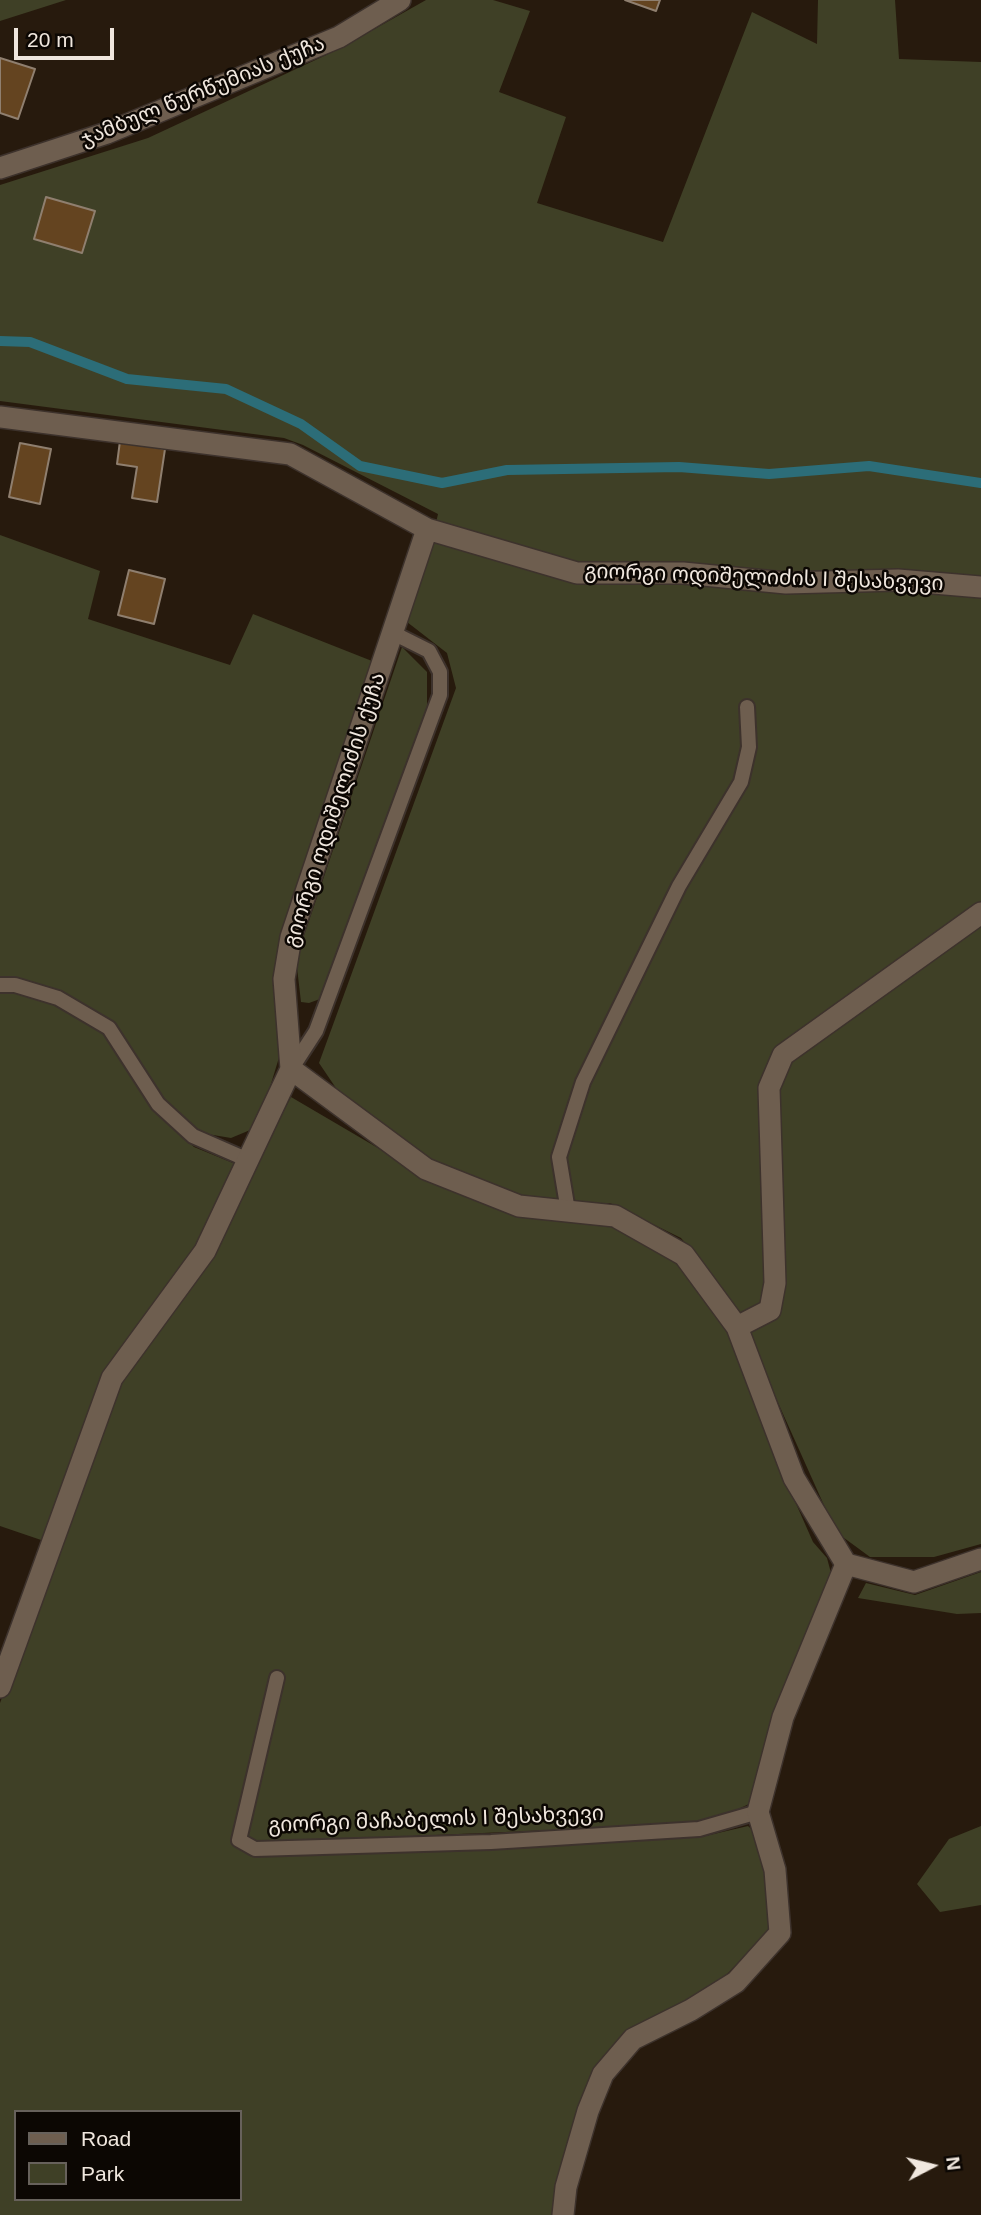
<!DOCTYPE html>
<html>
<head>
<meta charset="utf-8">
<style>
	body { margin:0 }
	#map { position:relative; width:981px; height:2215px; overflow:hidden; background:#271a0d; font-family:Helvetica,sans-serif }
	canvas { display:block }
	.legend { position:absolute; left:14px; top:2110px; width:228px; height:91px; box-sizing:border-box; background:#0c0703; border:2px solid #67615b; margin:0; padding:9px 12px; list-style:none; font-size:21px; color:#f0e7de }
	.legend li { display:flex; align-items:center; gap:14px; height:35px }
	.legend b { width:35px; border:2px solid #67615b }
	.north { position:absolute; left:897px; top:2131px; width:70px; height:70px; -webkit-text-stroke:5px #0c0703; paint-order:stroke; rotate:83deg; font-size:19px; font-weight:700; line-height:28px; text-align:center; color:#f0e7de }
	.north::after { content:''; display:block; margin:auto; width:24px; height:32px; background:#f0e7de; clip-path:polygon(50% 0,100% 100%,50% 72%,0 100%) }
	.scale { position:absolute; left:14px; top:28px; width:100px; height:32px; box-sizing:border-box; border:4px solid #f0e7de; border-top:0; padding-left:9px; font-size:21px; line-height:24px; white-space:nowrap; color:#f0e7de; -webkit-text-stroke:5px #0c0703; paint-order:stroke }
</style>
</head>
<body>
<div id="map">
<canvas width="981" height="2215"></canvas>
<ul class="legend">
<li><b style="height:9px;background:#6e5e4f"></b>Road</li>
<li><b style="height:19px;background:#3f4026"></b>Park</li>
</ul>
<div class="north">N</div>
<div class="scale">20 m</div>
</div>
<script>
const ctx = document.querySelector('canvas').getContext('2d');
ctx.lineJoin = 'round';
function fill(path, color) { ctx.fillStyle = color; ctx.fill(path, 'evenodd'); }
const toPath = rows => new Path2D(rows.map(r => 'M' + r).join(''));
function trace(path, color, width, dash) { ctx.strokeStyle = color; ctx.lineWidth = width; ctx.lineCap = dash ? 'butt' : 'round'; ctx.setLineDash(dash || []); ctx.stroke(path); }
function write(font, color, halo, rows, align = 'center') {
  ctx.font = font + ' Helvetica,"Noto Sans Georgian",sans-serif'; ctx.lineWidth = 5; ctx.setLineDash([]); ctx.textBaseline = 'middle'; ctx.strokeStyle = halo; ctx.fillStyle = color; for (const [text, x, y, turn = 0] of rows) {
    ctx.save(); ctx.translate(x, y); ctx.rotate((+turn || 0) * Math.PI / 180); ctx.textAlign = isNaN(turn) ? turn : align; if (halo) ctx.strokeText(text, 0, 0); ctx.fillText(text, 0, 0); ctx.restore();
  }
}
fill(toPath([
	[0,0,66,0,0,21],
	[426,0,493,0,530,11,499,92,566,117,537,203,663,242,752,12,817,44,818,0,895,0,899,59,981,62,981,576,956,574,867,574,910,587,981,596,981,1544,934,1557,870,1557,836,1532,753,1347,715,1278,681,1238,610,1203,575,1203,525,1198,430,1161,340,1094,319,1063,456,688,447,653,407,622,431,545,438,514,303,445,284,438,0,401,0,185,148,138,339,49],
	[0,535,100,571,88,619,230,665,253,614,372,661,283,935,281,1051,267,1097,255,1128,231,1138,201,1133,167,1106,111,1023,62,991,16,978,0,979],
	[402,647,427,672,427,709,320,999,309,1003,301,1002,296,959],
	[11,990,51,1001,104,1034,157,1112,194,1147,233,1163,236,1172,202,1246,106,1370,44,1541,0,1526,0,991],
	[291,1097,424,1175,613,1223,681,1263,729,1329,786,1481,813,1542,827,1558,831,1573,827,1592,751,1803,724,1816,692,1824,250,1843,248,1854,701,1837,748,1826,760,1837,772,1923,767,1933,728,1973,692,2004,626,2032,605,2055,578,2107,555,2215,0,2215,0,1703,120,1376,255,1165],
	[16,2112,240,2112,240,2199,16,2199],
	[981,1572,981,1613,957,1614,858,1598,866,1583,915,1595],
	[981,1826,981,1905,940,1912,917,1884,949,1839]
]), '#3f4026');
trace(toPath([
	[0,341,30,342,127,379,226,389,301,424,360,466,442,483,507,470,679,467,769,474,869,466,981,483]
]), '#2c6d78', 10);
const building = toPath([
	[625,0,660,0,656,11,625,0],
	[0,58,35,69,18,119,0,113,0,58],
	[46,197,95,211,82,253,34,239,46,197],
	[120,441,165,449,157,502,132,498,137,467,117,464,120,441],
	[20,443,51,449,40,504,9,497,20,443],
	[129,570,165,579,154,624,118,615,129,570]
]);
fill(building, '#644420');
trace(building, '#8f7f6f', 2);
const service = toPath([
	[0,985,15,985,58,998,109,1028,158,1104,193,1136,248,1160],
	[292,1068,316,1031,440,695,440,672,429,651,393,633],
	[568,1211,559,1157,583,1082,679,886,741,782,749,747,747,707],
	[277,1678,239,1840,255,1849,491,1842,699,1829,758,1812]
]);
const minor = toPath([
	[0,168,107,133,339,37,400,0],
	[0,417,290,454,427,529,577,573,683,573,786,583,898,580,981,587],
	[291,1069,426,1169,519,1206,615,1216,684,1255,737,1327,794,1478,846,1564,783,1717,758,1812,775,1870,780,1933,736,1982,691,2010,633,2039,603,2074,588,2111,566,2187,563,2215],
	[737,1327,770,1310,775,1283,769,1088,783,1055,981,913],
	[846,1564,914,1582,981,1559],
	[0,1687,112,1378,205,1251,291,1069,284,979,291,937,427,529]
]);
trace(service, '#3d322c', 18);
trace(minor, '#3d322c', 24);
trace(service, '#6e5e4f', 14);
trace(minor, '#6e5e4f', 21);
write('21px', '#f0e7de', '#0c0703', [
	["ჯამბულ წურწუმიას ქუჩა",203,92,-22],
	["გიორგი ოდიშელიძის I შესახვევი",764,578,2],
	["გიორგი ოდიშელიძის ქუჩა",335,810,-72],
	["გიორგი მაჩაბელის I შესახვევი",436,1820,-2]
]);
</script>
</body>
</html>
